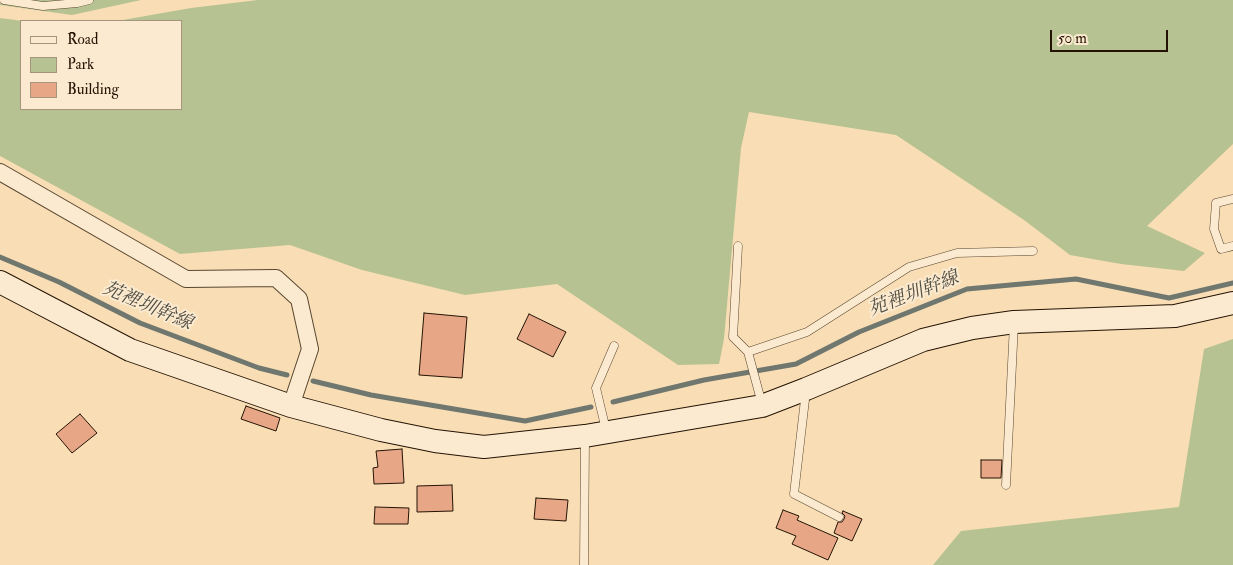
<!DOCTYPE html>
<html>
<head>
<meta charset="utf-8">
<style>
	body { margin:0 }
	#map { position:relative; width:1233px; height:565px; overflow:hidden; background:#f9deb5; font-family:"IM FELL Double Pica",serif }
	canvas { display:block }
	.legend { position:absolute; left:20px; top:20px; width:162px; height:90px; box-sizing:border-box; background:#fbeacf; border:1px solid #a5947e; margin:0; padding:6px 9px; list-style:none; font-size:15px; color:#241304 }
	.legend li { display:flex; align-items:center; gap:10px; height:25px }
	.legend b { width:25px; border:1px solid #a5947e }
	.scale { position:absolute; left:1050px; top:30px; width:118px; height:22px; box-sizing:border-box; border:2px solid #241304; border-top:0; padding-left:6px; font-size:15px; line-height:18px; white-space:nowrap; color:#241304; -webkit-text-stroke:4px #fbeacf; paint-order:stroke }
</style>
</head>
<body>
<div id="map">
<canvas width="1233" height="565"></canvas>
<ul class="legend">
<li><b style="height:6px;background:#fbeacf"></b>Road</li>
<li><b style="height:14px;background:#b7c292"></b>Park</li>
<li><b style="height:14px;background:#e7a686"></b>Building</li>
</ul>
<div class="scale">50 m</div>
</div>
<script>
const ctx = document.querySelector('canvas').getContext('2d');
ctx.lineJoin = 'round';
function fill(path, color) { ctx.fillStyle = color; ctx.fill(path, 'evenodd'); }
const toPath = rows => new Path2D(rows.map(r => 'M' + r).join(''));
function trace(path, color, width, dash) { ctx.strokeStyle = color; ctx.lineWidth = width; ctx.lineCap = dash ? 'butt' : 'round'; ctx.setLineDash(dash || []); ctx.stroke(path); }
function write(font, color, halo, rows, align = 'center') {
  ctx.font = font + ' "IM FELL Double Pica","Noto Serif TC",serif'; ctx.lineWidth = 4; ctx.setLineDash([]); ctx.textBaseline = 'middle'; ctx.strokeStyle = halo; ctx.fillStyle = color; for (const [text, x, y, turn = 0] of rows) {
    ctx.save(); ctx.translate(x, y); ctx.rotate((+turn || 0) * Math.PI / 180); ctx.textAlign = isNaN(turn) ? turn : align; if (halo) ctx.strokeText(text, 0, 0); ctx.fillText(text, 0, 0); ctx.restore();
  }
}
fill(toPath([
	[0,0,141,0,72,15,0,5],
	[258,0,1233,0,1233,144,1147,226,1205,253,1184,271,1121,264,1070,255,1024,220,896,135,749,112,741,148,724,339,719,364,678,365,557,284,465,295,362,270,290,245,180,254,0,156,0,18,23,21,21,21,21,109,181,109,181,21,117,21,191,8],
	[1233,339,1233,565,933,565,961,531,1179,507,1204,349]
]), '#b7c292');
trace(toPath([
	[0,257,59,282,140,323,259,368,287,375],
	[313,381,371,395,525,421,591,407],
	[613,402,704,380,796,364,859,332,967,289,1076,279,1169,298,1233,283]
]), '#6f776f', 5);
const building = toPath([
	[424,313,467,317,462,378,419,375,424,313],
	[529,314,566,332,553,357,517,339,529,314],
	[246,406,280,418,276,431,241,419,246,406],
	[80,414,97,433,72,453,56,434,80,414],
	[402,449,404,483,374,484,373,468,378,467,376,451,402,449],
	[981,460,1002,460,1001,478,981,478,981,460],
	[452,485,453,511,417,512,417,486,452,485],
	[536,498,568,500,566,521,534,519,536,498],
	[375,507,409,508,408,524,374,524,375,507],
	[783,510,799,516,797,520,838,538,828,560,792,544,796,536,776,528,783,510],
	[843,511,862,519,852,541,834,533,838,522,842,522,844,519,845,516,842,513,843,511]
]);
fill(building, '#e7a686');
trace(building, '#241304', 1);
const lane = toPath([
	[4,0,43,6,77,3,89,0],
	[1233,199,1216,203,1214,229,1221,249,1233,246],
	[738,246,733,337,748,352,807,332,909,267,957,253,1033,251],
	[748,352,762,404],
	[806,391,794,494,839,517],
	[606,430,596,388,614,346],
	[1006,485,1014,324],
	[584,565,585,438]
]);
const street = toPath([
	[0,172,186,279,276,278,299,299,310,349,291,406]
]);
const secondary = toPath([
	[0,282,130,350,291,406,381,430,435,441,484,447,585,436,762,406,806,389,923,340,972,328,1014,322,1175,316,1233,303]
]);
trace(lane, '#594630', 9);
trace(street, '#594630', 18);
trace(secondary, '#241304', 24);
trace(lane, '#fbeacf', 8);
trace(street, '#fbeacf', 16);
trace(secondary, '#fbeacf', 22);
write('italic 19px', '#504d43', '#fbeacf', [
	["苑裡圳幹線",914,295,-21],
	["苑裡圳幹線",147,307,23]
]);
</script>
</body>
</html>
